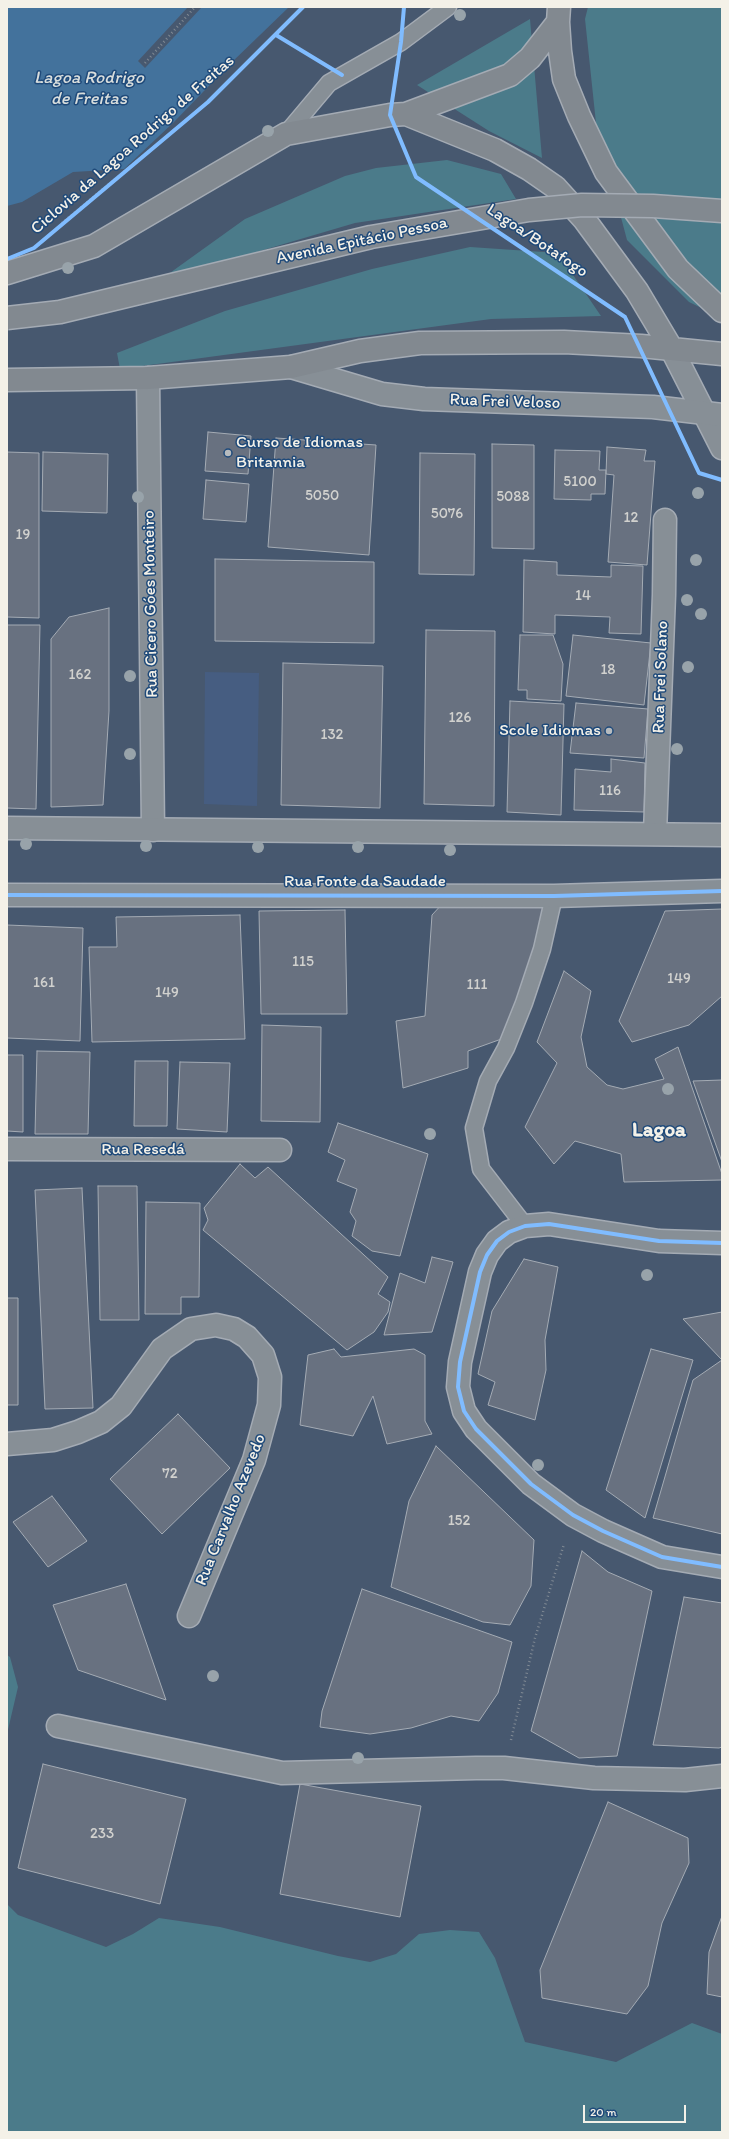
<!DOCTYPE html>
<html>
<head>
<meta charset="utf-8">
<style>
	body { margin:0 }
	#map { position:relative; width:729px; height:2139px; overflow:hidden; background:#47586f; font-family:Itim,sans-serif }
	canvas { display:block }
	.frame { position:absolute; inset:0; border:8px solid #f4f1e8; pointer-events:none }
	.scale { position:absolute; left:583px; top:2105px; width:103px; height:18px; box-sizing:border-box; border:2px solid #f4f1e8; border-top:0; padding-left:5px; font-size:12px; line-height:14px; white-space:nowrap; color:#f4f1e8; -webkit-text-stroke:3px #1f4a7a; paint-order:stroke }
</style>
</head>
<body>
<div id="map">
<canvas width="729" height="2139"></canvas>
<div class="frame"></div>
<div class="scale">20 m</div>
</div>
<script>
const ctx = document.querySelector('canvas').getContext('2d');
ctx.lineJoin = 'round';
function fill(path, color) { ctx.fillStyle = color; ctx.fill(path, 'evenodd'); }
const toPath = rows => new Path2D(rows.map(r => 'M' + r).join(''));
function trace(path, color, width, dash) { ctx.strokeStyle = color; ctx.lineWidth = width; ctx.lineCap = dash ? 'butt' : 'round'; ctx.setLineDash(dash || []); ctx.stroke(path); }
function write(font, color, halo, rows, align = 'center') {
  ctx.font = font + ' Itim,sans-serif'; ctx.lineWidth = 3; ctx.setLineDash([]); ctx.textBaseline = 'middle'; ctx.strokeStyle = halo; ctx.fillStyle = color; for (const [text, x, y, turn = 0] of rows) {
    ctx.save(); ctx.translate(x, y); ctx.rotate((+turn || 0) * Math.PI / 180); ctx.textAlign = isNaN(turn) ? turn : align; if (halo) ctx.strokeText(text, 0, 0); ctx.fillText(text, 0, 0); ctx.restore();
  }
}
fill(toPath([
	[205,672,259,673,257,806,204,804]
]), '#465d81');
fill(toPath([
	[588,7,722,7,722,318,689,302,627,240,596,123,585,19],
	[530,19,542,158,489,131,417,85],
	[447,160,501,174,516,199,355,223,260,251,135,298,245,219,345,176,376,168],
	[470,247,558,253,601,316,491,319,120,369,117,353,225,311,372,269],
	[7,1655,10,1657,18,1687,7,1734],
	[7,1904,18,1915,106,1947,133,1934,159,1918,220,1927,338,1956,370,1962,396,1954,419,1934,450,1930,479,1932,495,1958,525,2042,616,2062,692,2023,722,2034,722,2132,7,2132]
]), '#4b7b8a');
fill(toPath([
	[7,7,289,7,231,63,174,122,124,169,73,172,22,202,7,206]
]), '#43729c');
fill(toPath([
	[188,7,202,7,145,68,138,61]
]), '#47586f');
const building = toPath([
	[208,432,251,436,248,474,205,471,208,432],
	[276,438,376,445,369,555,268,547,276,438],
	[492,444,534,445,534,549,492,548,492,444],
	[607,447,646,450,644,461,655,461,647,565,608,562,614,475,606,474,607,447],
	[555,450,600,451,599,470,606,470,605,494,591,494,591,500,554,499,555,450],
	[7,452,39,453,39,618,7,617,7,452],
	[43,452,108,454,107,513,42,511,43,452],
	[420,453,475,454,474,575,419,574,420,453],
	[206,480,249,484,246,522,203,519,206,480],
	[215,559,374,562,374,643,215,641,215,559],
	[524,560,557,562,557,575,611,577,611,565,643,566,641,634,609,633,610,617,555,615,555,634,523,632,524,560],
	[109,608,109,711,103,805,51,807,51,639,69,617,109,608],
	[7,625,40,625,36,809,7,808,7,625],
	[426,630,495,631,494,806,424,804,426,630],
	[520,635,553,635,563,664,561,701,527,699,527,690,518,690,520,635],
	[573,635,651,643,644,705,566,696,573,635],
	[283,663,383,666,380,808,281,805,283,663],
	[510,701,564,704,561,815,507,812,510,701],
	[576,703,648,709,644,758,570,753,576,703],
	[611,759,645,763,644,812,574,810,575,769,611,772,611,759],
	[444,902,545,906,540,954,507,1037,468,1051,468,1068,403,1088,396,1021,425,1016,432,915,444,902],
	[722,909,722,996,689,1025,632,1042,619,1021,665,911,722,909],
	[345,910,347,1014,261,1014,259,911,345,910],
	[240,915,245,1039,92,1042,89,947,117,947,116,917,240,915],
	[7,925,83,928,80,1041,7,1038,7,925],
	[564,971,591,991,581,1037,587,1067,607,1085,623,1089,664,1079,655,1059,678,1047,722,1174,722,1180,624,1182,621,1154,575,1141,554,1164,525,1127,557,1063,537,1042,564,971],
	[262,1025,321,1027,320,1122,261,1121,262,1025],
	[37,1051,90,1052,88,1134,35,1134,37,1051],
	[7,1055,23,1055,23,1132,7,1131,7,1055],
	[135,1061,168,1061,167,1126,134,1126,135,1061],
	[180,1062,230,1063,227,1132,177,1129,180,1062],
	[722,1080,722,1162,693,1081,722,1080],
	[338,1123,428,1154,400,1256,372,1251,352,1236,356,1221,350,1212,357,1189,337,1181,345,1160,328,1152,338,1123],
	[240,1164,255,1178,268,1167,388,1277,378,1294,390,1302,388,1312,374,1332,347,1350,203,1230,208,1220,204,1208,240,1164],
	[98,1186,137,1186,139,1320,100,1320,98,1186],
	[82,1188,93,1408,45,1409,35,1190,82,1188],
	[146,1202,200,1203,199,1297,181,1297,181,1314,145,1314,146,1202],
	[432,1257,453,1262,432,1332,384,1335,400,1273,425,1283,432,1257],
	[524,1259,558,1267,545,1340,546,1370,535,1420,488,1405,495,1382,478,1374,492,1311,524,1259],
	[7,1298,18,1298,18,1405,7,1405,7,1298],
	[722,1312,722,1534,653,1518,693,1380,722,1360,683,1319,722,1312],
	[334,1349,341,1357,414,1349,425,1355,425,1421,432,1434,387,1444,373,1396,353,1436,300,1425,308,1355,334,1349],
	[651,1349,693,1360,645,1518,606,1490,651,1349],
	[178,1414,230,1468,162,1534,110,1479,178,1414],
	[436,1446,534,1540,531,1586,510,1625,483,1622,391,1587,409,1501,436,1446],
	[52,1496,87,1541,48,1567,13,1522,52,1496],
	[582,1551,608,1572,652,1591,617,1756,579,1758,531,1731,582,1551],
	[126,1584,166,1700,78,1670,53,1605,126,1584],
	[362,1589,512,1642,498,1693,479,1721,451,1716,411,1728,370,1734,320,1727,322,1711,362,1589],
	[684,1597,722,1603,722,1747,719,1748,653,1745,684,1597],
	[43,1764,186,1799,160,1904,18,1868,43,1764],
	[300,1784,421,1806,400,1917,280,1894,300,1784],
	[608,1802,688,1838,689,1863,662,1923,648,1986,627,2014,542,1998,540,1970,608,1802],
	[722,1916,722,1997,707,1994,709,1952,722,1916]
]);
fill(building, '#687180');
trace(building, '#a4abb4', 1);
const lane = toPath([
	[286,134,329,83,401,42,448,7],
	[525,1226,481,1169,474,1128,488,1081,506,1048,524,1003,542,949,554,896]
]);
const street = toPath([
	[671,348,722,448],
	[148,378,153,830],
	[655,833,664,595,665,520],
	[7,1149,280,1150],
	[722,1243,659,1241,549,1224,525,1226,509,1232,497,1241,487,1255,480,1272,460,1362,458,1387,464,1411,476,1429,531,1484,573,1515,603,1531,662,1557,722,1567],
	[7,1444,53,1440,78,1432,101,1422,121,1406,162,1349,191,1329,216,1325,234,1329,247,1337,263,1355,270,1377,269,1405,254,1460,189,1616],
	[58,1726,282,1773,476,1768,504,1768,594,1778,685,1780,722,1776]
]);
const secondary = toPath([
	[291,367,382,394,424,399,653,407,722,415],
	[7,828,722,835],
	[7,895,554,896,722,891]
]);
const highway = toPath([
	[559,7,558,22,560,51,564,79,579,116,606,172,678,269,722,311],
	[406,114,510,75,530,58,558,22],
	[7,273,94,246,286,134,390,115,406,114,495,150,529,169,555,187,584,219,637,291,671,348],
	[7,380,148,378,291,367,360,351,420,343,564,342,641,346,722,354]
]);
trace(lane, '#a4abb4', 19);
trace(street, '#a4abb4', 25);
trace(secondary, '#a4abb4', 25);
trace(highway, '#a4abb4', 25);
trace(toPath([
	[145,63,195,7],
	[62,223,208,102,303,7],
	[511,1740,535,1638,564,1544]
]), '#818a94', 2.5, [1, 3]);
trace(lane, '#878f96', 16);
trace(street, '#878f96', 22);
trace(secondary, '#878f96', 22);
trace(highway, '#828990', 22);
const highwayBridge = toPath([
	[7,318,60,312,371,237,529,210,582,205,653,206,722,211]
]);
trace(highwayBridge, '#a4abb4', 25, []);
trace(highwayBridge, '#828990', 22);
trace(toPath([
	[404,7,401,42,390,115,416,177,625,317,699,473,722,480],
	[276,35,342,75],
	[7,259,34,248,208,102,303,7],
	[7,895,554,896,722,891],
	[722,1243,659,1241,549,1224,525,1226,509,1232,497,1241,487,1255,480,1272,460,1362,458,1387,464,1411,476,1429,531,1484,573,1515,603,1531,662,1557,722,1567]
]), '#80bcff', 4);
ctx.fillStyle = '#98a3aa';
for (const [x, y] of [
	[460,15],
	[268,131],
	[68,268],
	[698,493],
	[138,497],
	[696,560],
	[687,600],
	[701,614],
	[688,667],
	[130,676],
	[677,749],
	[130,754],
	[26,844],
	[146,846],
	[258,847],
	[358,847],
	[450,850],
	[668,1089],
	[430,1134],
	[647,1275],
	[538,1465],
	[213,1676],
	[358,1758]
]) { ctx.beginPath(); ctx.arc(x, y, 6, 0, 2 * Math.PI); ctx.fill(); }
for (const [x, y, r, color] of [
	[228,453,4,"#b7bbbe"],
	[609,731,4,"#b7bbbe"]
]) { const dot = new Path2D(); dot.arc(x, y, r, 0, 2 * Math.PI); ctx.fillStyle = color; ctx.fill(dot); trace(dot, '#1f4a7a', 1.5); }
write('15px', '#d1d1ce', null, [
	["5100",580,482],
	["5050",322,496],
	["5088",513,497],
	["5076",447,514],
	["12",631,518],
	["19",23,535],
	["14",583,596],
	["18",608,670],
	["162",80,675],
	["126",460,718],
	["132",332,735],
	["116",610,791],
	["115",303,962],
	["149",679,979],
	["161",44,983],
	["111",477,985],
	["149",167,993],
	["72",170,1474],
	["152",459,1521],
	["233",102,1834]
]);
write('17px', '#f4f1e8', '#1f4a7a', [
	["Ciclovia da Lagoa Rodrigo de Freitas",133,145,-41],
	["Avenida Epitácio Pessoa",362,241,-12],
	["Lagoa/Botafogo",537,241,34],
	["Rua Frei Veloso",505,402,2],
	["Rua Cicero Góes Monteiro",151,604,-91],
	["Rua Frei Solano",661,677,-88],
	["Rua Fonte da Saudade",365,882],
	["Rua Resedá",143,1150],
	["Rua Carvalho Azevedo",231,1510,-68]
]);
write('17px', '#f4f1e8', '#1f4a7a', [
	["Curso de Idiomas",236,443],
	["Britannia",236,463],
	["Scole Idiomas",601,731,"right"]
], 'left');
write('italic 18px', '#d9dedd', '#1f4a7a', [
	["Lagoa Rodrigo",89,78],
	["de Freitas",89,99]
]);
write('bold 21px', '#f4f1e8', '#1f4a7a', [
	["Lagoa",659,1131]
]);
</script>
</body>
</html>
